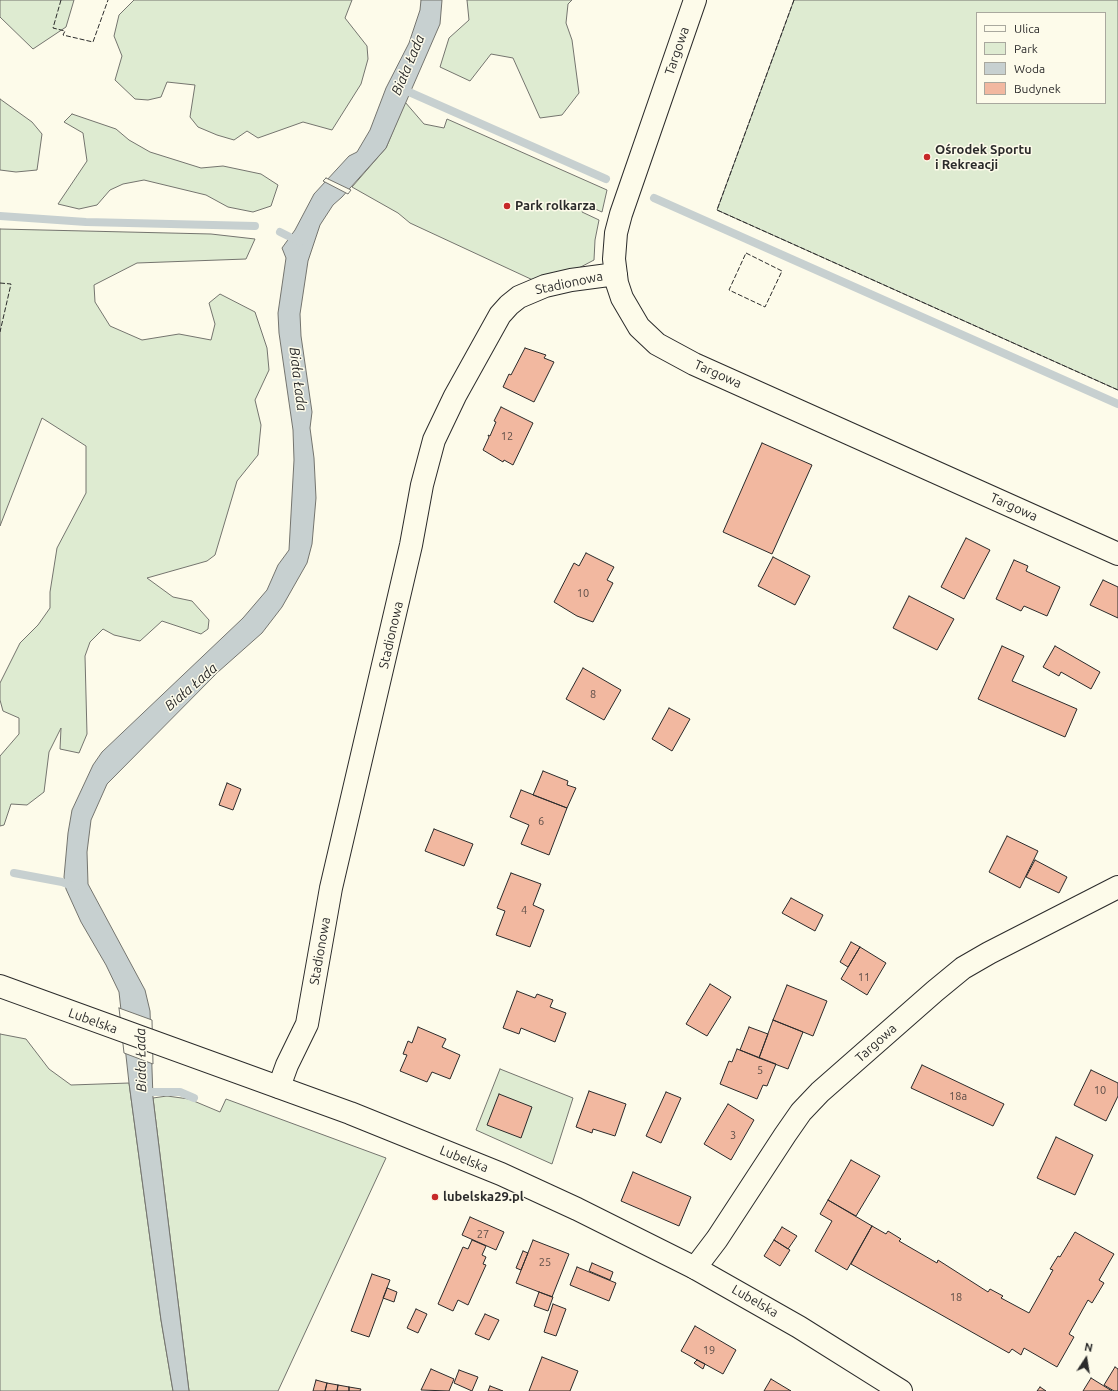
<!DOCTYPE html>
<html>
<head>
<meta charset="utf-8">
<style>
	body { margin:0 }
	#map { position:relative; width:1118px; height:1391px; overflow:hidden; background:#fdfbea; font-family:Ubuntu,sans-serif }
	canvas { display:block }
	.legend { position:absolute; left:976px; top:12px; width:130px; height:92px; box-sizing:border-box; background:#fdfbea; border:1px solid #a9a89e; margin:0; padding:5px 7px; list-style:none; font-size:12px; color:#2b2b2b }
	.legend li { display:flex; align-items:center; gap:8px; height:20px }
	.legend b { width:20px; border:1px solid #a9a89e }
	.north { position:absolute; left:1066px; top:1339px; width:40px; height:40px; -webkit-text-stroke:3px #fdfbea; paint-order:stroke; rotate:12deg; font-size:11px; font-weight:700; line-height:16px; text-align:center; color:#2b2b2b }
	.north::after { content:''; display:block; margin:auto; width:14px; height:18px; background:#2b2b2b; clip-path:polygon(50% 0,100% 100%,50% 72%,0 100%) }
</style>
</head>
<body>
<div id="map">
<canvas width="1118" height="1391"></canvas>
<ul class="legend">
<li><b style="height:5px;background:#fdfbea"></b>Ulica</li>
<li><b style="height:11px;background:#deebd1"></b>Park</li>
<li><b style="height:11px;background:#c7d0d0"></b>Woda</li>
<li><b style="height:11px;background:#f2b8a0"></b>Budynek</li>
</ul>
<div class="north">N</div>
</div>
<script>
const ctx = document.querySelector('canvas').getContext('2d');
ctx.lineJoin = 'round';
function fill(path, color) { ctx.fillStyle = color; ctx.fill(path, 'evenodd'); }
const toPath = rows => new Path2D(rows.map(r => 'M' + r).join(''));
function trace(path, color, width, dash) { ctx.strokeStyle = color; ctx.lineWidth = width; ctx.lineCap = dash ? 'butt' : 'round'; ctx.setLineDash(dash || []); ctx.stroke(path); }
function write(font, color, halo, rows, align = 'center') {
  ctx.font = font + ' Ubuntu,sans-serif'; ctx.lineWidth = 3; ctx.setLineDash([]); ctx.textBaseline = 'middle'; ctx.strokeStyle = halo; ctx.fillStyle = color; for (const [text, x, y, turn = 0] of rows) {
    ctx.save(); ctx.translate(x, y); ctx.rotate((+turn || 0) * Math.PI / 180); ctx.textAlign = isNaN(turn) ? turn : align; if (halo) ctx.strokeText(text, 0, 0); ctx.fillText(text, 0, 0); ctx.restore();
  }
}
const green = toPath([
	[0,0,74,0,66,27,33,49,0,17,0,0],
	[134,0,352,0,345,18,367,46,368,59,361,84,332,130,303,122,258,138,247,131,234,140,217,135,198,127,190,117,195,85,167,82,161,97,148,100,135,99,115,80,122,56,114,36,119,15,134,0],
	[467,0,572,0,568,4,566,23,572,40,579,93,562,115,540,118,513,58,491,54,470,81,440,67,449,38,469,20,467,0],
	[794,0,1118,0,1118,390,717,210,794,0],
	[977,13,1105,13,1105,103,977,103,977,13],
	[0,99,32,122,42,134,37,170,16,172,0,170,0,99],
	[405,102,424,124,444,128,447,119,607,190,602,212,586,205,582,212,599,220,595,240,594,260,575,270,535,281,410,223,398,213,352,187,386,148,405,102],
	[72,114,116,129,129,140,150,152,201,168,223,166,261,174,278,185,271,206,253,212,228,207,206,195,144,180,123,184,110,190,97,205,79,209,58,204,87,161,83,133,64,122,72,114],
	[0,229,211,234,255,239,246,259,137,263,94,285,95,302,110,326,142,340,179,334,211,340,215,324,209,303,220,294,255,312,267,348,269,370,255,400,261,425,258,455,237,481,215,555,207,561,147,578,173,597,192,601,209,620,208,629,201,634,162,621,140,641,114,635,103,629,90,642,85,656,87,734,79,753,60,749,61,728,49,752,44,792,27,805,11,804,4,825,0,826,0,756,19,734,19,718,3,711,0,700,0,683,20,643,38,625,50,608,50,592,57,548,86,493,86,446,42,418,0,526,0,229],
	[0,1034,26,1039,49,1069,71,1085,129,1083,161,1320,173,1391,0,1391,0,1034],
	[500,1069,573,1098,552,1164,476,1130,500,1069],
	[167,1096,189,1099,220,1112,226,1099,386,1158,278,1391,189,1391,153,1098,167,1096]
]);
fill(green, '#deebd1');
trace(green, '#74746e', 1);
const water = toPath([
	[421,0,442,0,440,24,386,148,342,197,333,205,320,225,308,261,300,314,301,336,312,412,310,428,314,458,316,498,312,544,307,563,282,607,262,633,218,672,107,784,91,820,87,852,88,884,145,990,150,1011,153,1098,189,1391,173,1391,161,1320,129,1083,119,992,106,965,81,922,66,889,64,877,68,833,72,810,93,765,102,752,243,618,267,590,278,565,289,550,294,460,293,430,279,333,278,313,286,258,282,248,295,230,314,194,349,156,357,152,370,130,386,88,409,43,420,10,421,0]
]);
fill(water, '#c7d0d0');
trace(water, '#74746e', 1);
const pier = toPath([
	[326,178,351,190,348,194,323,181,326,178],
	[119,1008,152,1020,153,1064,124,1053,119,1008]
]);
fill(pier, '#fdfbea');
trace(pier, '#74746e', 1);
trace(toPath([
	[400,88,606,179],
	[654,198,1118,404],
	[0,216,86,222,255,226],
	[280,232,300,242],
	[14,873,62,882,75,887],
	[142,1092,180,1092,194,1098]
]), '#c7d0d0', 8);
const building = toPath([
	[525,348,546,355,544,358,554,362,534,402,503,387,509,374,511,375,525,348],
	[501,407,533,423,513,465,504,460,503,462,483,450,489,437,488,435,490,436,496,422,494,421,501,407],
	[762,443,812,465,772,554,723,532,762,443],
	[966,538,990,550,964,599,941,587,966,538],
	[586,553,614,567,607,580,613,583,593,622,577,616,554,602,574,563,579,566,586,553],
	[773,557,810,576,795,605,758,586,773,557],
	[1014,560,1028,566,1026,571,1060,587,1047,616,1024,606,1021,611,996,599,1014,560],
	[1103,580,1118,587,1118,618,1090,605,1103,580],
	[909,596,954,619,937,650,893,628,909,596],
	[1002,646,1024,656,1012,681,1077,709,1065,737,978,699,1002,646],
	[1055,646,1100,672,1091,689,1061,672,1059,676,1043,667,1055,646],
	[583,668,621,690,604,720,566,699,583,668],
	[669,708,690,719,672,751,652,739,669,708],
	[543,771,568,781,567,785,576,788,567,808,533,795,543,771],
	[227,783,241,789,233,810,219,805,227,783],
	[521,790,567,808,549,855,521,844,529,825,510,817,521,790],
	[434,829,473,844,464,866,425,851,434,829],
	[1007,836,1038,851,1020,888,989,872,1007,836],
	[1035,860,1067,877,1059,893,1026,877,1035,860],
	[511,873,541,884,533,905,544,910,530,947,496,935,505,911,497,908,511,873],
	[791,898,823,915,815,931,782,913,791,898],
	[851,942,860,947,848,967,840,962,851,942],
	[860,947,886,963,867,995,841,979,860,947],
	[710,984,731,997,707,1036,686,1024,710,984],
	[787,985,827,1001,813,1036,773,1020,787,985],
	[517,991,535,998,537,994,553,1000,550,1007,566,1013,555,1042,521,1028,519,1034,503,1028,517,991],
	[773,1020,803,1032,788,1069,759,1058,773,1020],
	[418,1027,446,1039,442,1047,460,1055,450,1079,432,1072,427,1082,400,1071,407,1055,403,1054,408,1041,412,1043,418,1027],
	[749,1027,768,1034,759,1058,740,1050,749,1027],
	[737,1049,776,1064,767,1086,763,1085,757,1099,720,1084,729,1061,732,1062,737,1049],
	[922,1065,1004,1104,993,1126,911,1088,922,1065],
	[1091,1070,1118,1083,1118,1096,1106,1121,1074,1105,1091,1070],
	[589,1091,626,1104,615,1136,593,1129,592,1133,576,1127,589,1091],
	[666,1092,681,1098,661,1143,646,1136,666,1092],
	[499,1094,532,1107,521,1138,487,1125,499,1094],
	[728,1104,754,1120,731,1160,704,1144,728,1104],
	[1056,1137,1093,1155,1075,1195,1037,1178,1056,1137],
	[851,1160,880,1176,856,1216,828,1200,851,1160],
	[633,1172,691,1197,679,1226,621,1201,633,1172],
	[828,1200,872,1226,847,1270,815,1251,832,1221,820,1214,828,1200],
	[470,1217,504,1232,496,1250,462,1235,470,1217],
	[872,1226,886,1234,888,1231,901,1239,899,1241,937,1263,938,1260,988,1292,990,1289,1003,1296,1001,1298,1029,1313,1053,1270,1050,1269,1058,1256,1060,1257,1075,1232,1114,1254,1099,1280,1104,1283,1092,1303,1088,1300,1069,1334,1074,1337,1057,1367,1024,1348,1021,1355,1012,1349,1009,1353,851,1264,872,1226],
	[782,1227,797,1236,788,1249,774,1240,782,1227],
	[472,1240,486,1246,482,1255,486,1257,483,1264,486,1265,468,1305,458,1300,453,1311,438,1304,463,1247,468,1249,472,1240],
	[533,1240,569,1254,552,1297,516,1283,533,1240],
	[774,1240,790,1250,780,1266,764,1256,774,1240],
	[523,1251,528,1253,521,1270,516,1268,523,1251],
	[592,1263,613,1272,610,1280,589,1271,592,1263],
	[577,1267,616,1283,609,1301,570,1285,577,1267],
	[372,1274,390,1280,369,1337,351,1331,372,1274],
	[387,1288,397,1292,394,1302,383,1298,387,1288],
	[539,1292,553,1297,548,1311,534,1306,539,1292],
	[553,1304,566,1309,556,1336,544,1332,553,1304],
	[416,1309,427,1314,418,1333,407,1328,416,1309],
	[485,1314,499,1320,489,1340,475,1334,485,1314],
	[695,1326,736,1350,723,1374,681,1351,695,1326],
	[542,1357,578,1371,570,1391,529,1391,542,1357],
	[697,1360,705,1364,703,1369,694,1363,697,1360],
	[1115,1367,1118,1369,1118,1391,1114,1391,1104,1385,1115,1367],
	[431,1369,454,1379,449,1391,421,1390,431,1369],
	[459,1370,478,1377,472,1391,454,1383,459,1370],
	[1091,1378,1112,1391,1083,1391,1091,1378],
	[771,1379,791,1391,764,1391,771,1379],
	[316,1380,327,1383,325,1391,313,1391,316,1380],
	[327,1383,338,1385,337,1391,325,1391,327,1383],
	[338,1385,349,1387,349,1391,337,1391,338,1385],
	[490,1386,503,1391,488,1391,490,1386],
	[349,1387,361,1389,360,1391,349,1391,349,1387],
	[1040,1387,1046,1391,1037,1391,1040,1387]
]);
fill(building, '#f2b8a0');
trace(building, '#2b2b2b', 1);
const street = toPath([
	[695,0,621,214,616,233,614,259,617,283,622,298,639,327,657,344,694,364,1118,554],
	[279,1087,287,1065,307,1024,331,888,411,545,422,485,434,440,455,396,500,315,509,305,519,297,545,286,571,280,616,274],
	[695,1268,717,1239,785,1135,801,1112,820,1092,935,991,963,968,989,953,1118,887]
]);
const secondary = toPath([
	[0,986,350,1113,501,1174,577,1209,695,1268,799,1327,901,1391]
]);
trace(street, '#2b2b2b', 24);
trace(secondary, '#2b2b2b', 24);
trace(street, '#fdfbea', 22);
trace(secondary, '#fdfbea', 22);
trace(toPath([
	[61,0,53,28,65,31,63,35,93,42,108,0],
	[794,0,717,210,1118,390],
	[746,253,782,271,765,307,729,290,746,253],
	[0,283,11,284,0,332]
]), '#2b2b2b', 1, [5, 2]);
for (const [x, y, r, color] of [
	[927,157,4,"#c62828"],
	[507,206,4,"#c62828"],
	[435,1197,4,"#c62828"]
]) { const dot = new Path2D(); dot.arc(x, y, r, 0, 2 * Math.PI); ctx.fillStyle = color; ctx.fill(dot); trace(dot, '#fdfbea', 1.5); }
write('11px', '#5d4e48', null, [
	["12",507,436],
	["10",583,593],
	["8",593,694],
	["6",541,821],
	["4",524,910],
	["11",864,977],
	["5",760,1070],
	["10",1100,1090],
	["18a",958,1096],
	["3",733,1135],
	["27",483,1234],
	["25",545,1262],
	["18",956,1297],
	["19",709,1350]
]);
write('13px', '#2b2b2b', '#fdfbea', [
	["Targowa",677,51,-71],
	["Stadionowa",569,283,-12],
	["Targowa",718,374,24],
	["Targowa",1014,507,24],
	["Stadionowa",391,635,-77],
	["Stadionowa",320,951,-80],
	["Lubelska",93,1021,20],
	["Targowa",876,1043,-42],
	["Lubelska",464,1159,22],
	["Lubelska",755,1301,30]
]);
write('bold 13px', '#2b2b2b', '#fdfbea', [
	["Ośrodek Sportu",935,150],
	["i Rekreacji",935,165],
	["Park rolkarza",515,206],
	["lubelska29.pl",443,1197]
], 'left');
write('italic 14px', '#2b2b2b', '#fdfbea', [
	["Biała Łada",408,65,-67],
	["Biała Łada",298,379,83],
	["Biała Łada",191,687,-41],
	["Biała Łada",141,1060,-91]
]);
</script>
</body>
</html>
